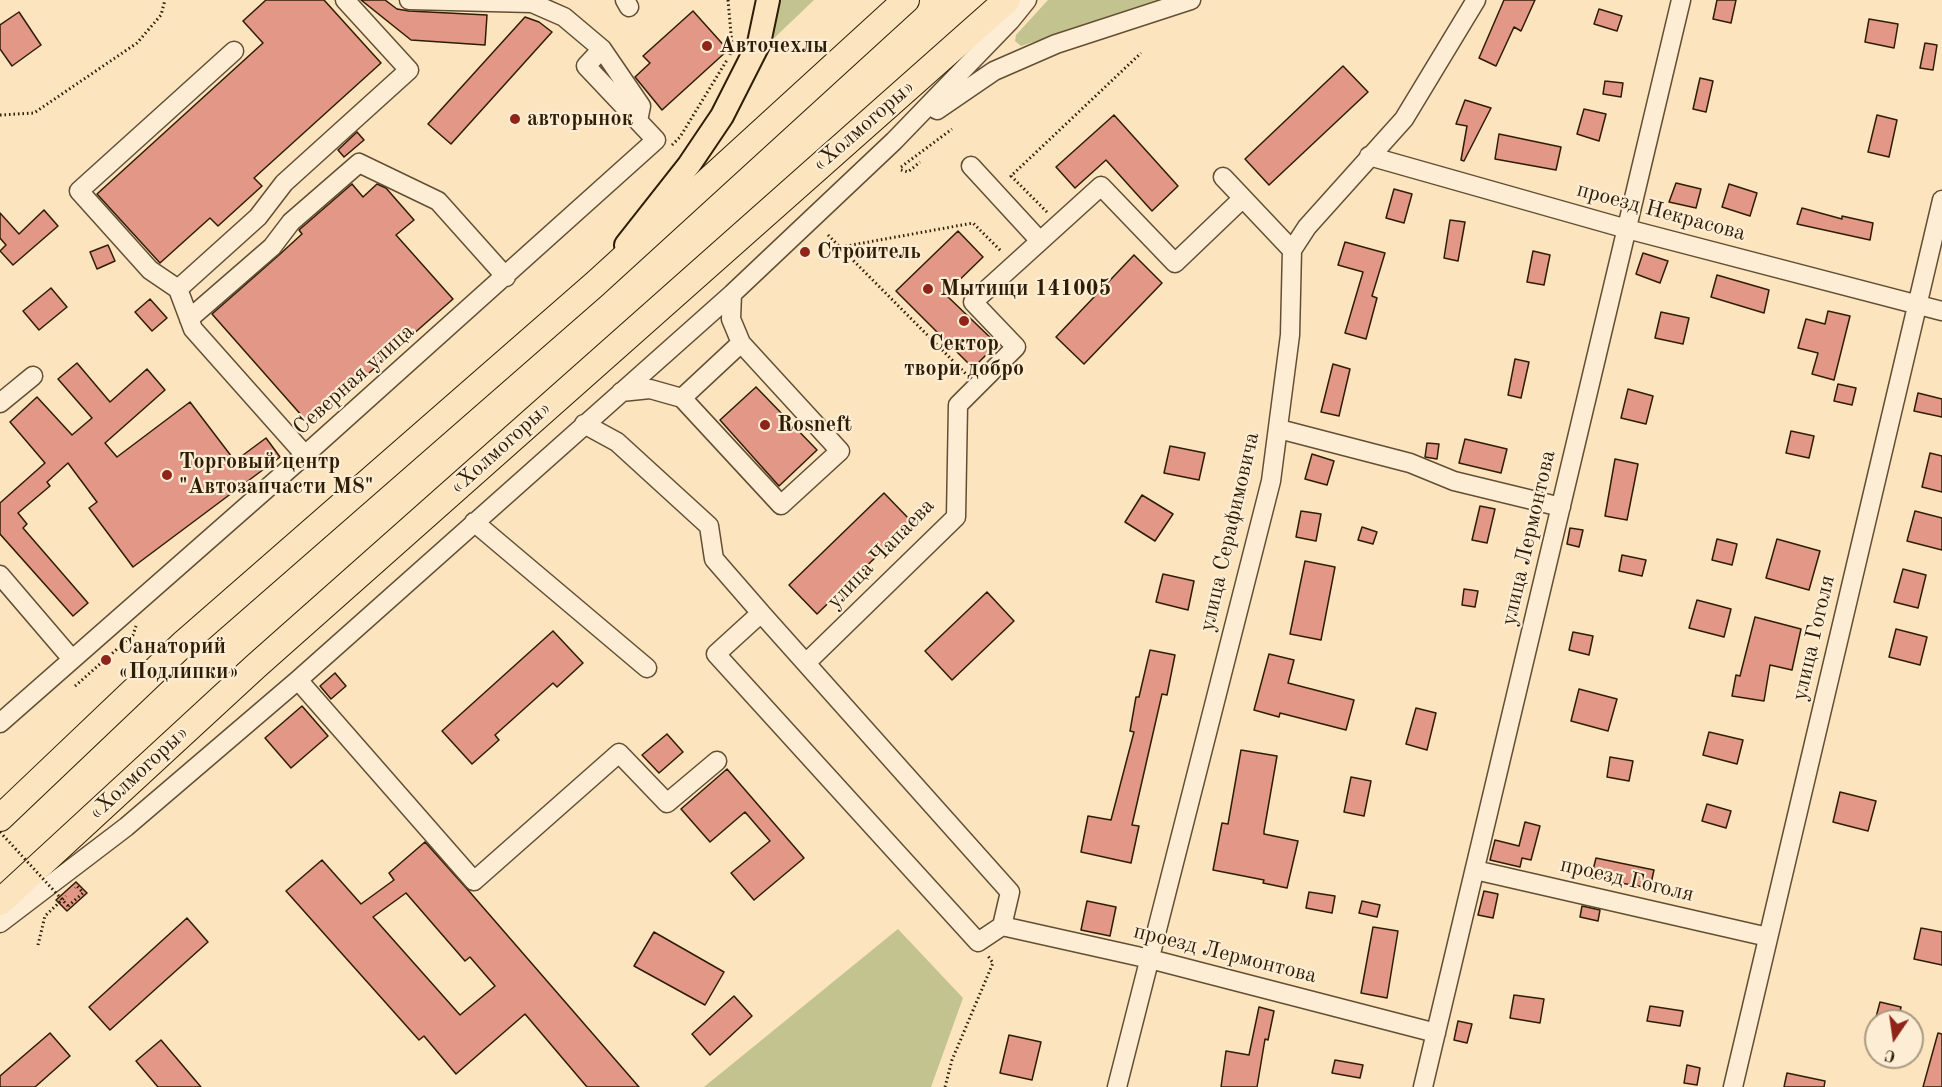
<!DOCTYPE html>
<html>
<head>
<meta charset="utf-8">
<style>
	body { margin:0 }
	#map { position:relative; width:1942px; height:1087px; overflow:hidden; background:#fce4be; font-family:"Old Standard TT",serif }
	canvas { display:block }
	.north { position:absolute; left:1864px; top:1009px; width:60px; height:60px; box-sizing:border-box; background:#fdedd5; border:2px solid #aa9a82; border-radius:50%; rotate:193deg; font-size:16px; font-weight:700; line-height:24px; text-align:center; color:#2e1d05 }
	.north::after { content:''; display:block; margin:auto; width:21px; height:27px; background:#8f2418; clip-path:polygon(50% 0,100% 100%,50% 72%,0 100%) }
</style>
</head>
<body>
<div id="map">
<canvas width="1942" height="1087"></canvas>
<div class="north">С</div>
</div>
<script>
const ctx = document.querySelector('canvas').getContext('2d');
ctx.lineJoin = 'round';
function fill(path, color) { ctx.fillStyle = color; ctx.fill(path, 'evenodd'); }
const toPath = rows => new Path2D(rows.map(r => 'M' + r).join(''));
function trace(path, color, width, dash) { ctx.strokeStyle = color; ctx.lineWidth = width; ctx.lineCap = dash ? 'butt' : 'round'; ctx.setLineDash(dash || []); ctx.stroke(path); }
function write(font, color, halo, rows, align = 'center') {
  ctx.font = font + ' "Old Standard TT",serif'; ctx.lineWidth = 4.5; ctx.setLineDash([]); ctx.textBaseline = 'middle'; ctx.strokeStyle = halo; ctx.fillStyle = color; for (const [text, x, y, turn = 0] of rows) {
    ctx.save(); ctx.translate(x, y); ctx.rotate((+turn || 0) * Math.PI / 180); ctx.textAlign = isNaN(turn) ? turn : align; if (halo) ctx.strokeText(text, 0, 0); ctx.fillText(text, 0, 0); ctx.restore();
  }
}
fill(toPath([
	[779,0,814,0,770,42,777,12],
	[1048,0,1162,0,1021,46,1015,41,1016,35],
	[898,929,963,998,931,1087,704,1087]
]), '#c3c38f');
const building = toPath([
	[266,0,324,0,381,63,254,178,262,186,218,226,210,218,160,263,97,194,263,43,243,21,266,0],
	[361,0,385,0,397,9,409,11,487,15,485,45,411,40,361,0],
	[1504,0,1535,0,1521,31,1514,27,1496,66,1479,58,1504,0],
	[1717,0,1736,0,1731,23,1713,19,1717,0],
	[1599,9,1622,16,1617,31,1594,24,1599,9],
	[693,11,728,50,662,110,635,77,650,63,643,56,693,11],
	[19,12,41,45,12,66,0,49,0,25,19,12],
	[525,17,539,22,552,32,451,144,428,124,525,17],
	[1869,19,1898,24,1894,48,1865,42,1869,19],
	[1925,43,1937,45,1933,70,1920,68,1925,43],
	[1343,66,1368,92,1269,185,1245,159,1343,66],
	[1700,78,1713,81,1706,112,1693,109,1700,78],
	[1605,81,1623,83,1621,97,1603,94,1605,81],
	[1465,100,1491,108,1464,161,1461,160,1467,126,1456,124,1465,100],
	[1584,109,1606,114,1599,141,1577,134,1584,109],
	[1114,115,1178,186,1152,211,1106,160,1075,188,1056,167,1114,115],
	[1877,115,1897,120,1889,157,1868,152,1877,115],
	[357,132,364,140,344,157,338,150,357,132],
	[1499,134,1561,147,1556,170,1495,159,1499,134],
	[1676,183,1701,189,1696,208,1669,202,1676,183],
	[352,184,363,197,377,184,386,188,414,220,396,235,453,299,310,425,212,314,279,255,302,234,299,230,352,184],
	[1729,184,1757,193,1750,216,1722,207,1729,184],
	[1394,189,1412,194,1404,223,1386,218,1394,189],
	[1802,208,1842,219,1842,216,1873,223,1870,240,1797,224,1802,208],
	[44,210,58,226,13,265,0,251,6,245,0,238,0,213,19,234,44,210],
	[1450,220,1465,222,1458,261,1444,258,1450,220],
	[958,231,983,257,945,294,997,344,973,368,896,291,958,231],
	[1345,242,1385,253,1372,296,1377,298,1366,339,1345,333,1363,272,1338,265,1345,242],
	[108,245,115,261,97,269,90,252,108,245],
	[1533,251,1550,255,1544,285,1527,282,1533,251],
	[1643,253,1668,261,1660,283,1636,274,1643,253],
	[1134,255,1162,283,1084,364,1056,337,1134,255],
	[1717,275,1769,290,1764,313,1711,297,1717,275],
	[51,288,67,307,39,330,23,311,51,288],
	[150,299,167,318,152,331,135,312,150,299],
	[1828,311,1850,316,1834,380,1812,374,1818,353,1798,348,1806,319,1825,324,1828,311],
	[1661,312,1689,318,1683,344,1655,338,1661,312],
	[1515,359,1529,362,1521,398,1508,395,1515,359],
	[77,363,110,402,147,369,165,390,105,443,117,457,190,402,235,461,266,438,280,457,133,567,89,508,97,502,68,463,47,482,50,486,18,513,27,524,23,528,88,603,73,616,0,534,0,503,45,463,10,422,37,397,72,435,92,418,58,379,77,363],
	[1333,364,1350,369,1339,416,1321,412,1333,364],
	[1838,384,1856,388,1852,405,1834,401,1838,384],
	[756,387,817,450,779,486,720,420,756,387],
	[1628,389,1653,396,1646,424,1621,418,1628,389],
	[1918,393,1942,399,1942,417,1914,411,1918,393],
	[1791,431,1814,436,1809,458,1786,453,1791,431],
	[1465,439,1507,449,1501,473,1459,463,1465,439],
	[1427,443,1439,444,1437,459,1425,457,1427,443],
	[1170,446,1205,453,1199,480,1164,473,1170,446],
	[1930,453,1942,456,1942,492,1922,487,1930,453],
	[1312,454,1334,461,1327,485,1305,479,1312,454],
	[1615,459,1638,464,1627,520,1605,516,1615,459],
	[884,493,912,522,817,614,789,585,884,493],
	[1142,495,1173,514,1155,541,1125,522,1142,495],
	[1480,506,1495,509,1487,543,1472,540,1480,506],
	[1301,511,1321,514,1316,541,1296,537,1301,511],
	[1915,511,1942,518,1942,550,1907,541,1915,511],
	[1362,527,1377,532,1373,544,1358,540,1362,527],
	[1570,528,1583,530,1579,547,1567,544,1570,528],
	[1717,539,1737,544,1732,565,1712,560,1717,539],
	[1777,539,1820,551,1809,590,1766,578,1777,539],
	[1622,555,1646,560,1642,576,1619,571,1622,555],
	[1305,561,1335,567,1321,640,1290,634,1305,561],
	[1903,569,1926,575,1918,608,1894,602,1903,569],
	[1163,574,1194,581,1188,610,1156,602,1163,574],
	[1464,589,1478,591,1475,607,1462,605,1464,589],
	[987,592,1014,621,952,680,925,651,987,592],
	[1697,600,1731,609,1724,637,1689,628,1697,600],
	[1755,617,1801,629,1792,670,1770,665,1764,701,1732,696,1736,675,1740,676,1755,617],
	[1896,629,1927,637,1920,665,1889,657,1896,629],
	[553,631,583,663,557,687,553,683,495,735,499,740,472,764,442,731,553,631],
	[1573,632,1593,636,1589,655,1569,650,1573,632],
	[1150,650,1175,655,1167,695,1162,694,1132,825,1139,826,1131,863,1081,852,1088,816,1111,820,1134,732,1130,731,1136,697,1139,697,1150,650],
	[1269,654,1294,660,1288,683,1354,700,1346,730,1280,713,1279,717,1254,710,1269,654],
	[335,673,346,686,331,699,320,686,335,673],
	[1579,689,1617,699,1608,731,1571,721,1579,689],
	[302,706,328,736,291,768,265,738,302,706],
	[1416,708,1436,713,1427,750,1406,744,1416,708],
	[1709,732,1743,740,1737,764,1703,755,1709,732],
	[667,734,683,752,659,773,642,755,667,734],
	[1241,750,1277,756,1264,831,1264,834,1298,841,1287,888,1263,883,1264,880,1213,870,1222,823,1228,824,1241,750],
	[1610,757,1633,761,1629,781,1607,777,1610,757],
	[727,769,804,858,754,900,731,873,770,841,745,812,710,842,681,809,727,769],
	[1351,777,1371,781,1364,816,1344,812,1351,777],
	[1840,792,1876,801,1868,831,1833,822,1840,792],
	[1707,804,1731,811,1726,828,1702,821,1707,804],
	[1525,822,1540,826,1531,860,1522,858,1520,867,1490,860,1495,840,1519,846,1525,822],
	[425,842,468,890,639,1087,587,1087,525,1014,456,1074,424,1036,419,1040,286,891,322,860,361,904,394,880,389,873,425,842],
	[406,893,465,961,470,957,495,986,460,1015,373,917,406,893],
	[1596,858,1654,870,1650,888,1591,878,1596,858],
	[76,882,87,893,67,911,56,900,76,882],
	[1484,891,1498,894,1493,918,1478,915,1484,891],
	[1309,892,1335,896,1332,913,1306,908,1309,892],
	[1087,901,1116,907,1110,936,1081,930,1087,901],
	[1362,901,1380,905,1377,917,1359,913,1362,901],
	[1582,906,1600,910,1598,921,1580,917,1582,906],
	[187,918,208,942,110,1030,89,1007,187,918],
	[1373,927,1398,931,1387,998,1361,993,1373,927],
	[1921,928,1942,932,1942,965,1914,959,1921,928],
	[654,932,724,972,705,1005,634,966,654,932],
	[1514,995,1544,999,1540,1023,1510,1018,1514,995],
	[734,996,752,1016,710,1055,692,1034,734,996],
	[1880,1002,1901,1007,1898,1021,1875,1021,1880,1002],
	[1650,1006,1683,1011,1680,1026,1647,1021,1650,1006],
	[1259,1007,1274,1011,1268,1040,1265,1039,1257,1087,1221,1087,1226,1051,1249,1055,1259,1007],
	[1458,1021,1472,1024,1467,1043,1454,1040,1458,1021],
	[50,1033,70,1056,35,1087,0,1087,0,1076,50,1033],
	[1938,1033,1942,1034,1942,1087,1923,1087,1938,1033],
	[1009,1035,1041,1042,1032,1080,1000,1073,1009,1035],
	[161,1040,201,1087,158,1087,136,1061,161,1040],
	[1335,1060,1363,1065,1360,1078,1332,1073,1335,1060],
	[1687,1065,1700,1068,1697,1085,1684,1083,1687,1065],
	[1787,1073,1825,1081,1824,1087,1784,1087,1787,1073]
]);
fill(building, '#e39887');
trace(building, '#2e1d05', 1.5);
const minor = toPath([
	[409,0,532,3,564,17,602,49,641,106,638,121],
	[625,0,629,7],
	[937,110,994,71,1056,44,1191,0],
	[1369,156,1627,229,1942,311],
	[971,166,1040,241],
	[1223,177,1292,250],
	[178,289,150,270,79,191,234,51],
	[189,319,272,247,291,222,359,163,438,201,506,277],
	[621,392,650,389,682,398,741,343,731,319,732,294],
	[682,398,781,505,840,451,741,343],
	[0,403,33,376],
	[584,424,617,442,709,526,714,559,761,613,716,654,978,942,1002,926,1010,892,761,613],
	[1279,429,1410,463,1454,481,1561,507],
	[305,455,193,329,178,289,258,217,284,183,409,70,345,0],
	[474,522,647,668],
	[0,575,71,658],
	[806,663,956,517,958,405,1016,347,973,302,1101,186,1175,263,1243,198],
	[298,680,474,881,619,753,667,803,717,761],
	[0,723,305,455,656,140,586,66,602,49],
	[1475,870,1768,937],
	[0,923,126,827,298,680,732,294,894,141,1010,21,1027,0],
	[1002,926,1150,959,1436,1033],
	[1117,1087,1271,481,1290,335,1292,250,1307,227,1404,119,1476,0],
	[1423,1087,1681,0],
	[1733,1087,1942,200]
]);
const major = toPath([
	[626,245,689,165,722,116,759,43,768,0]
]);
const highway = toPath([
	[0,818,185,642,595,284,906,0],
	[0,902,256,666,1007,0]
]);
trace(minor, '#624f33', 21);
trace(major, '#2e1d05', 26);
trace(highway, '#2e1d05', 28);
trace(toPath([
	[728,0,732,45,730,55],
	[0,115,34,113,137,43,161,15,165,0],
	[672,145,680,137,727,60],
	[901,167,952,129],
	[901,170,908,172,920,162],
	[1047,212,1011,176,1141,53],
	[828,235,966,374],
	[841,247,973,223,1002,252],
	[75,686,133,635,136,626],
	[68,906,83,893,77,886,75,888],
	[38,945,45,916,66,896],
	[945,1087,952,1060,993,963,988,956]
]), '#2e1d05', 3, [1.5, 3]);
trace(minor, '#fdedd5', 18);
trace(major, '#fce4be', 22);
trace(highway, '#fce4be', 26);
trace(toPath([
	[0,832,68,906]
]), '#2e1d05', 3, [1.5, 3]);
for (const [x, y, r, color] of [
	[707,46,6,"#8f2418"],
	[515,119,6,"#8f2418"],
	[805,252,6,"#8f2418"],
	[928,289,6,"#8f2418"],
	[964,321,6,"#8f2418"],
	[765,425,6,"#8f2418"],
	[167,475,6,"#8f2418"],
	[106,660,6,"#8f2418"]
]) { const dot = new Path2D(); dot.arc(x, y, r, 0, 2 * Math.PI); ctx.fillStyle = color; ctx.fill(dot); trace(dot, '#fdedd5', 2); }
write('bold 22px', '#2e1d05', '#fdedd5', [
	["Авточехлы",719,46],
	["авторынок",527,119],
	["Строитель",817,252],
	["Мытищи 141005",940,289],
	["Сектор",964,344,"center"],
	["твори добро",964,369,"center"],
	["Rosneft",777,425],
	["Торговый центр",179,462],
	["\"Автозапчасти М8\"",179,487],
	["Санаторий",118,647],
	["«Подлипки»",118,672]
], 'left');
write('22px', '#2e1d05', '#fdedd5', [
	["«Холмогоры»",864,126,-41],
	["проезд Некрасова",1661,212,15],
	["Северная улица",354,380,-42],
	["«Холмогоры»",501,448,-42],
	["улица Серафимовича",1230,532,-77],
	["улица Лермонтова",1529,538,-77],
	["улица Чапаева",881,554,-46],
	["улица Гоголя",1814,638,-77],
	["«Холмогоры»",139,773,-43],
	["проезд Гоголя",1627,880,13],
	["проезд Лермонтова",1225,954,14]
]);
</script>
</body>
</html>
